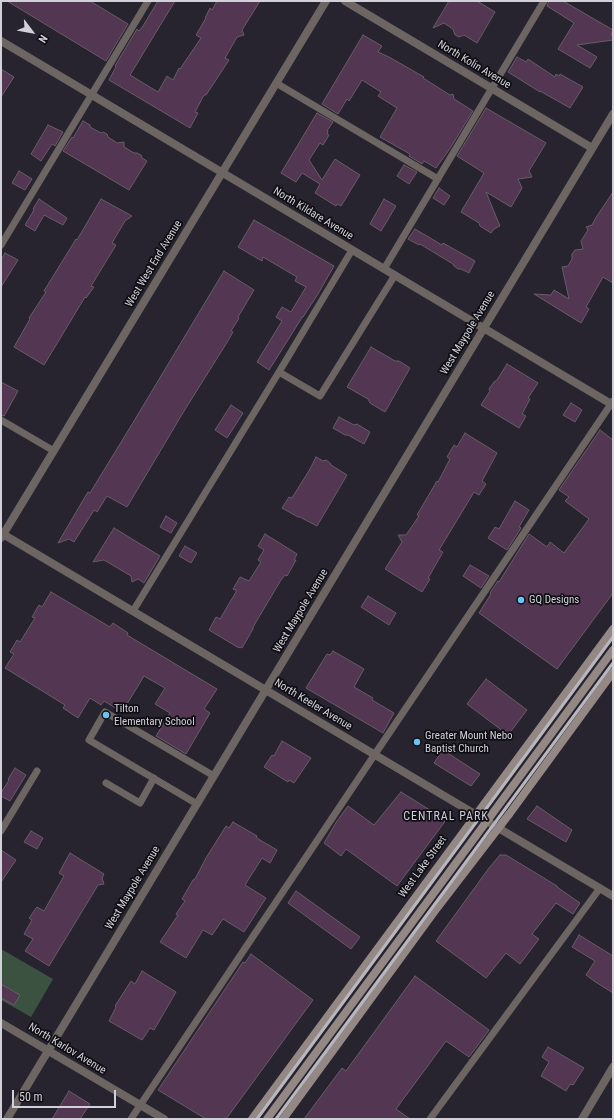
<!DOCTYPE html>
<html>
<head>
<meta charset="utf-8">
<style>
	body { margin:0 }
	#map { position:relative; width:614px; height:1120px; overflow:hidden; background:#272430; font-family:"Roboto Condensed",sans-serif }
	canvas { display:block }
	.frame { position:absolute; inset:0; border:2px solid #d2d0d8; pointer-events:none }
	.north { position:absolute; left:12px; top:12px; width:40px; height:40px; -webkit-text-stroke:3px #0f0e13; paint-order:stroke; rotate:122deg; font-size:11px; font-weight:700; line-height:16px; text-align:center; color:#d2d0d8 }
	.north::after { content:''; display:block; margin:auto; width:14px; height:18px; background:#d2d0d8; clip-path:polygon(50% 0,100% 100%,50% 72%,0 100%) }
	.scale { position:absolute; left:12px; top:1090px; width:104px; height:18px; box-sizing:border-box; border:2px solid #d2d0d8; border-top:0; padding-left:5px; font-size:12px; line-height:14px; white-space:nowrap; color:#d2d0d8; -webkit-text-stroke:3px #0f0e13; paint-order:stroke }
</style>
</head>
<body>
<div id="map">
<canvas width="614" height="1120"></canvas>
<div class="frame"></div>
<div class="north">N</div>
<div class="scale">50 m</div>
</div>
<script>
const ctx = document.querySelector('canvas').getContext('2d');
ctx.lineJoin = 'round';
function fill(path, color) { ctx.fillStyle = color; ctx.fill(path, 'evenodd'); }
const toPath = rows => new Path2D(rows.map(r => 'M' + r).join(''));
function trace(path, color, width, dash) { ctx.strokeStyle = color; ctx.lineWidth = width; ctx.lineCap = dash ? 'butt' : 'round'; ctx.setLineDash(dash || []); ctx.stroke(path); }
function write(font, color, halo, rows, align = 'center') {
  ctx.font = font + ' "Roboto Condensed",sans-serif'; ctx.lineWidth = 3.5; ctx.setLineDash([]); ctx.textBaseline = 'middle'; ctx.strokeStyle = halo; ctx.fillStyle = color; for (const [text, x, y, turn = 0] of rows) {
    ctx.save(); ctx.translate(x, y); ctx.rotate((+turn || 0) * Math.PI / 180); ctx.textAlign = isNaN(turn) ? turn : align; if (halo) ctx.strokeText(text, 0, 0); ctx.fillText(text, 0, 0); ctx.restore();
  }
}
fill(toPath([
	[1,949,53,979,31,1017,1,1000]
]), '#3c5241');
const building = toPath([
	[7,1,90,1,128,24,106,61,7,1],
	[158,1,175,1,130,75,158,92,167,76,173,80,179,68,180,69,201,38,196,35,206,18,205,18,210,8,212,10,217,1,260,1,242,30,244,35,237,37,225,58,229,60,214,83,206,95,204,95,195,112,198,113,190,128,109,80,116,67,115,66,137,29,139,31,143,26,158,1],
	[449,1,477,1,495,12,477,43,464,35,459,37,455,35,453,29,444,23,433,28,449,1],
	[549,1,563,1,613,30,611,35,613,38,613,40,577,45,597,57,590,68,558,49,574,23,547,6,549,1],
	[363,35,382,46,378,52,389,57,424,77,423,78,450,95,453,94,454,99,473,111,449,150,436,168,424,161,422,164,409,156,410,154,380,137,397,108,378,96,381,92,362,80,349,101,347,99,338,114,322,104,363,35],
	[517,57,526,62,528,59,555,77,556,74,559,76,560,74,583,87,570,108,540,91,540,92,508,72,517,57],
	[1,69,14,77,1,97,1,69],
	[486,108,546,143,529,171,532,177,518,179,522,188,511,207,486,192,500,226,494,229,491,233,480,226,479,223,461,212,484,173,457,156,486,108],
	[317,113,333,122,327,131,328,131,327,134,329,135,323,145,320,143,309,160,322,180,335,159,360,175,341,206,337,204,336,206,315,193,320,184,302,173,296,182,281,173,317,113],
	[83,121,90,125,90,127,101,133,103,132,107,134,108,137,117,143,124,142,124,147,134,153,137,153,141,155,142,158,147,161,129,190,63,151,72,137,73,138,83,121],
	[48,125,63,132,55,146,52,144,41,161,31,154,48,125],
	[404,165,417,172,409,184,397,176,404,165],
	[19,171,32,179,25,190,12,183,19,171],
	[439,188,450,196,444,205,433,198,439,188],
	[613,192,613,283,603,277,586,307,589,309,581,323,534,294,551,295,554,290,569,299,562,267,568,266,572,259,572,254,575,250,583,249,581,241,588,230,586,227,592,225,597,216,613,192],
	[39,199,67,218,63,225,44,215,35,231,25,225,34,210,33,209,39,199],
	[101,199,132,216,125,221,112,243,116,245,91,286,94,287,86,298,85,297,44,365,14,347,30,319,29,318,46,292,44,291,76,239,77,240,101,199],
	[384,199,396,206,381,231,370,224,384,199],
	[254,220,334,266,318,294,303,317,303,316,269,370,257,362,282,321,276,317,282,307,291,312,306,287,295,281,297,277,263,257,262,261,238,247,254,220],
	[415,229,442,245,443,243,475,261,469,273,461,269,458,269,454,266,453,264,420,244,419,245,408,239,415,229],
	[5,253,18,260,1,287,1,260,5,253],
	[224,271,254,290,238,317,239,318,231,331,233,332,226,344,184,411,127,507,107,496,97,512,94,510,74,542,69,539,58,543,82,502,88,492,90,493,134,421,224,271],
	[371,347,395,361,399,361,410,368,385,412,370,403,368,399,347,387,371,347],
	[507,364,538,383,528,398,530,399,522,414,526,416,519,428,481,405,490,391,489,389,494,382,497,380,507,364],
	[1,382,18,391,4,416,1,415,1,382],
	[571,403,582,410,575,422,563,415,571,403],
	[231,405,243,413,227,438,215,430,231,405],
	[339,417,354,425,357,424,370,432,364,444,348,435,345,435,333,428,339,417],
	[600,430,613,440,613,593,557,669,479,613,491,594,490,593,498,581,499,582,529,534,547,547,550,542,564,553,589,519,565,501,569,497,559,490,600,430],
	[465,433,497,453,482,481,486,484,479,495,474,492,439,550,443,552,428,578,430,579,422,592,385,569,402,542,398,535,406,535,419,516,417,515,437,481,438,482,450,459,447,457,454,445,457,447,465,433],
	[316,457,323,461,326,460,330,463,331,465,347,475,317,526,300,517,298,517,282,508,289,497,292,498,310,469,316,457],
	[515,501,529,510,519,527,521,528,507,550,488,538,495,527,499,529,515,501],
	[166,516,177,523,171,533,160,527,166,516],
	[114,528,160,556,144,583,138,579,132,582,131,576,104,560,93,562,114,528],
	[265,534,297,554,294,560,296,560,287,576,285,575,281,580,253,627,253,629,242,648,240,647,239,648,209,630,216,617,220,619,236,592,236,590,233,589,240,577,249,581,261,562,258,560,264,550,258,546,265,534],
	[185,546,197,553,191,563,179,556,185,546],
	[470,565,489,576,481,588,463,576,470,565],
	[51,592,110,627,113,623,128,633,127,635,217,689,204,709,210,713,186,754,156,736,170,713,155,704,165,688,144,676,122,712,104,701,101,705,90,698,78,718,63,708,65,705,5,668,14,654,10,652,17,640,20,642,35,618,32,617,39,605,42,607,51,592],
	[368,596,396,613,389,625,361,607,368,596],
	[333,651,364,669,354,687,373,698,372,700,394,713,383,733,306,688,327,654,330,655,333,651],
	[486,679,527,710,508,735,467,704,486,679],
	[282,741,311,758,294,783,289,780,288,782,264,767,272,755,274,756,282,741],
	[443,750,480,774,471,786,434,763,443,750],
	[15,768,26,775,10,801,1,796,1,793,9,780,8,779,15,768],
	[401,792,446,820,397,886,346,849,341,856,324,843,337,821,348,806,374,825,401,792],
	[537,806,572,830,566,842,527,819,537,806],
	[233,822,257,836,256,837,260,840,277,850,270,863,262,858,245,885,266,898,244,932,223,919,212,935,203,930,186,958,160,942,178,915,176,914,185,901,182,899,193,880,195,879,206,858,226,826,229,828,233,822],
	[31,831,43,838,37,849,24,842,31,831],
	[1,850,16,860,1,882,1,850],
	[70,853,104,874,102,878,104,884,98,885,49,966,25,951,33,939,24,934,32,920,29,918,37,907,44,911,64,876,59,873,70,853],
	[500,855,506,855,557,886,557,887,580,903,573,914,556,903,532,934,539,939,520,964,506,953,486,978,436,941,489,868,500,855],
	[296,891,360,937,351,949,288,903,296,891],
	[579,935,613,956,613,993,594,981,586,975,595,961,572,947,579,935],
	[251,954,313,1000,226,1119,206,1119,158,1090,243,962,245,963,251,954],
	[142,971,176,992,154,1030,150,1028,142,1040,109,1021,116,1007,115,1006,131,981,135,984,142,971],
	[415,976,489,1030,469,1057,446,1041,396,1109,410,1119,304,1119,342,1068,346,1071,415,976],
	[1,984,20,995,14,1005,1,998,1,984],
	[548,1047,584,1068,573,1085,570,1084,566,1091,541,1076,549,1062,542,1057,548,1047],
	[69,1091,90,1104,80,1119,52,1119,69,1091]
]);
fill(building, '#533752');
trace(building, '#675c67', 1);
trace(toPath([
	[276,83,438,179],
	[1,245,148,1],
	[384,269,544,1],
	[279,372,320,396,395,275],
	[1,420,54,451],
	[133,611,279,372,352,250],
	[106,783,140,803,154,778],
	[197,804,89,740,105,712,214,776],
	[1,831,37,771],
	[131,1119,375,754,613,401],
	[430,1119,600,888]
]), '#6c6562', 7);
trace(toPath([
	[345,1,592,148],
	[1,41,613,405],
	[1,533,613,896],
	[1,538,326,1],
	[1,1023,164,1119],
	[7,1119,613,114],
	[582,1119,613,1067]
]), '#6c6562', 8);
trace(toPath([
	[252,1119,613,629],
	[267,1119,613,650],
	[283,1119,437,908,510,813,613,672]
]), '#938883', 8);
trace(toPath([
	[257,1119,613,637],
	[276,1119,613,663]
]), '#b8b6bf', 3);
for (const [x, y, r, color] of [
	[521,600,4,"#6cc3f2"],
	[106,715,4,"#6cc3f2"],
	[417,742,4,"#6cc3f2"]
]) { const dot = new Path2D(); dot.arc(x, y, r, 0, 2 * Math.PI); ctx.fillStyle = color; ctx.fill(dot); trace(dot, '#0f0e13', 1.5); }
write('11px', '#d2d0d8', '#0f0e13', [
	["North Kolin Avenue",474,65,31],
	["North Kildare Avenue",313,214,31],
	["West West End Avenue",154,264,-59],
	["West Maypole Avenue",468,333,-59],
	["West Maypole Avenue",301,611,-59],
	["North Keeler Avenue",313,705,31],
	["West Lake Street",423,867,-54],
	["West Maypole Avenue",133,888,-59],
	["North Karlov Avenue",67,1049,31]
]);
write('11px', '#d2d0d8', '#0f0e13', [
	["GQ Designs",529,600],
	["Tilton",114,709],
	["Elementary School",114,722],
	["Greater Mount Nebo",425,736],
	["Baptist Church",425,749]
], 'left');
ctx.letterSpacing = '1px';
write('12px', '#cfccdc', '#0f0e13', [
	["CENTRAL PARK",446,817]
]);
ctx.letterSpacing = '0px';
</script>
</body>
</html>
